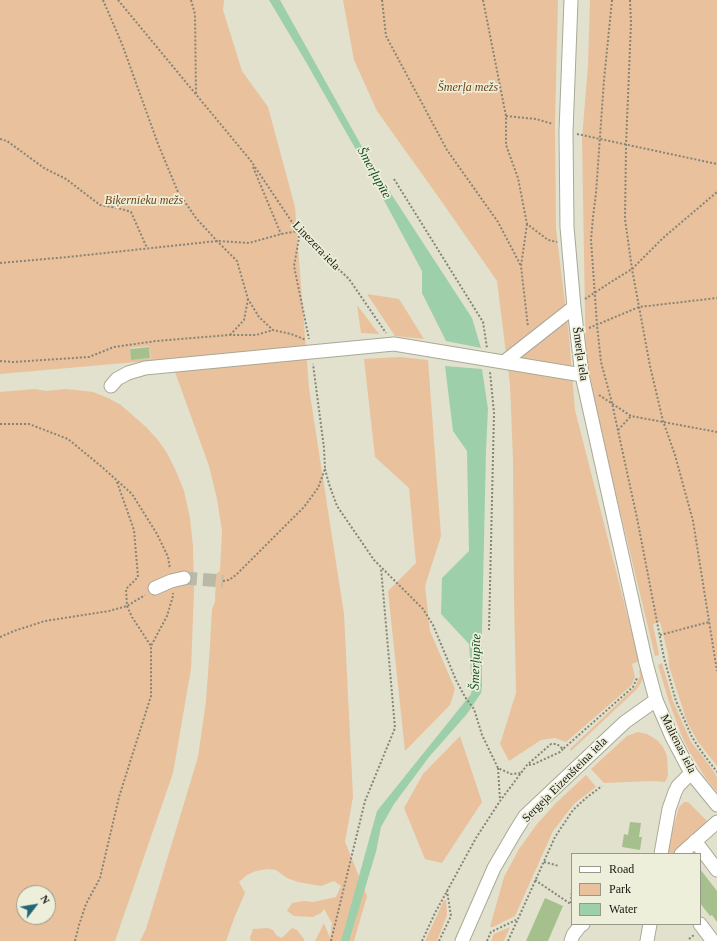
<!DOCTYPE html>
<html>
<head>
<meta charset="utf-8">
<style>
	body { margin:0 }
	#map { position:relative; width:717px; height:941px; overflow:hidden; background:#e1e1cd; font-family:Georgia,serif }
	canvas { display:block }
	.legend { position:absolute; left:571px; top:853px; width:130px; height:72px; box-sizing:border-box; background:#eeefda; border:1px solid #98998a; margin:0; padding:5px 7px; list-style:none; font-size:12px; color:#181811 }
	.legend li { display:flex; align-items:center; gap:8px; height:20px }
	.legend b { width:20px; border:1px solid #98998a }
	.north { position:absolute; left:16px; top:885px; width:40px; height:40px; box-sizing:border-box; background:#eeefda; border:1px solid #98998a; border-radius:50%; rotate:59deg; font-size:11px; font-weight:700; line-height:16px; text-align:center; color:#181811 }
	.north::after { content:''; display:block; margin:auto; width:14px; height:18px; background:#236678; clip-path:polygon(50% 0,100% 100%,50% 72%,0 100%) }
</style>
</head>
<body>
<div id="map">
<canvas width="717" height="941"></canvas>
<ul class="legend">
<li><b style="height:5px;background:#fff"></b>Road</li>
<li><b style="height:11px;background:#eac19d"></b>Park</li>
<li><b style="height:11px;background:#9dd0aa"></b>Water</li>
</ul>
<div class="north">N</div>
</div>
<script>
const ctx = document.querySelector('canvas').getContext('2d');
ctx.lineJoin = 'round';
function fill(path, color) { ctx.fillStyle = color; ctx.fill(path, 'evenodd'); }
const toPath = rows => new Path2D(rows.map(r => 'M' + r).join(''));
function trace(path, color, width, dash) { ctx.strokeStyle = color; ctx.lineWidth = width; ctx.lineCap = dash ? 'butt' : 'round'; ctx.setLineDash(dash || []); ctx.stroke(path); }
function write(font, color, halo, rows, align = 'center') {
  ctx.font = font + ' Georgia,serif'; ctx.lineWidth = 3.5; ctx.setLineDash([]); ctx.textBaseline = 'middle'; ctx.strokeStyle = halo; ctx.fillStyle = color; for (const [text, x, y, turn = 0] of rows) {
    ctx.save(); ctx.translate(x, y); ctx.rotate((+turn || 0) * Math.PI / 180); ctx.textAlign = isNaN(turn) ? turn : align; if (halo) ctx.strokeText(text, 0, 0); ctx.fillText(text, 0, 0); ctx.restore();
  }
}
fill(toPath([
	[0,0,224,0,223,10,242,71,268,107,295,207,309,388,344,614,353,797,345,842,367,896,354,941,315,941,324,923,330,938,332,923,324,909,321,913,313,917,294,916,287,911,292,903,304,901,313,902,336,897,341,886,334,881,321,886,298,882,287,878,276,870,268,869,256,871,247,875,239,882,245,893,235,916,226,941,140,941,146,929,198,757,206,701,210,645,212,609,215,602,216,574,220,571,222,531,217,499,209,466,175,372,296,359,295,348,0,374],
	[149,346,151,358,131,360,130,348],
	[343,0,558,0,555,123,556,229,569,336,575,410,639,661,632,664,635,677,631,686,566,742,555,738,541,740,509,761,500,744,516,693,514,599,513,459,510,385,497,281,442,202,377,111,354,60],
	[590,0,717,0,717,766,698,742,687,722,669,666,668,654,660,622,653,624,659,655,655,656,586,370,582,139,588,65],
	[367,294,399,299,424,339,395,336],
	[357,305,379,334,361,333],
	[400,357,428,360,441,536,425,586,430,631,455,689,450,705,405,751,388,591,416,563,409,488,375,457,364,359],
	[35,389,46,391,65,389,76,390,93,392,108,398,121,405,146,427,158,440,167,453,176,471,184,491,190,518,193,546,194,592,191,669,173,773,115,941,0,941,0,392],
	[24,893,48,893,48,917,24,917],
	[662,663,673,701,691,742,704,758,716,775,717,778,717,792,705,777,689,751,681,734,669,702,658,665],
	[642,669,643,677,641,683,637,689,571,751,570,749,635,687,640,676,639,670],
	[638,732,647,734,657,740,663,747,667,756,668,776,665,782,652,781,604,783,591,769,627,736],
	[460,736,482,802,442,863,425,859,404,808,423,774],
	[586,775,596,787,575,803,566,814,553,831,515,916,493,927,490,927,504,877,519,849,537,824,556,803],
	[684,802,688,802,707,821,706,826,676,854,666,854,679,807],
	[444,900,446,900,447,915,437,941,425,941],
	[510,927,504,941,491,941,494,934],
	[268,928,273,930,276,935,281,938,284,936,292,928,297,930,304,939,304,941,251,941,250,938,253,929]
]), '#eac19d');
fill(toPath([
	[269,0,280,0,371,163,472,318,481,348,446,341,422,293,422,271,371,176,306,62],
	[445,366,482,369,488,409,486,451,482,631,482,687,481,693,467,714,429,757,394,804,381,827,376,852,349,941,341,941,377,811,471,694,472,688,469,644,441,614,442,578,469,551,467,451,453,431]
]), '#9dd0aa');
fill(toPath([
	[149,347,150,358,131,360,130,349],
	[630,822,641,823,639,837,642,837,640,850,622,847,624,834,628,835],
	[700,869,717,891,717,922,712,915,710,916,700,903],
	[545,898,563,906,548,941,526,941]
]), '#a6c08d');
trace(toPath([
	[184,578,223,581]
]), '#b9b9a7', 13, [13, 6]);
const minor = toPath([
	[571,0,566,132,567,227,574,307,582,375,646,663,656,700,672,737,691,773,717,805],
	[504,362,574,307],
	[111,386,117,379,128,373,145,368,394,344,582,375],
	[155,588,171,581,184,578],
	[695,841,717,870],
	[661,854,669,809,675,792,678,786,691,773],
	[681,854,717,822],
	[700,924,712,940],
	[462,941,494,868,515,832,525,816,625,722,656,700],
	[571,941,573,935,580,926,583,924],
	[647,941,650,924]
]);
trace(minor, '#a9a996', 15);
trace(toPath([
	[103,0,122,44,158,144,178,192,196,218,217,241,237,261,248,299,259,317,273,330,291,334,306,340],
	[118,0,251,161,298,231,349,279,386,333],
	[191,0,195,14,196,94],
	[382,0,386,36,447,150,498,222,521,266],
	[483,0,506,116,506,145,518,178,527,224,548,240,557,242],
	[612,0,604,80,596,193,593,217,591,240,597,325,601,362,612,403,637,518,664,658,676,701,692,737,701,751,717,772],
	[630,0,631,23,626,145,625,219,632,269,650,366,663,421,675,455,693,521,717,671],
	[506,116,536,119,553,124],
	[577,134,717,164],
	[0,139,7,141,44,168,66,179,100,205,118,208,131,212,147,248],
	[253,167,281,234],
	[394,179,483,322,487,348],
	[527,224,521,266,528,327],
	[298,232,299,238,294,266,309,339],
	[0,263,68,257,217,241,249,243,281,234,298,231],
	[585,299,611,282,632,269,663,238,717,192],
	[589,328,639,307,717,298],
	[230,335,244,320,248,299],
	[0,361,13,362,89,357,114,347,156,341,229,335,256,335,273,330],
	[599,395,631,416,717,432],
	[0,424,29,424,68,439,102,467,132,494,157,534,168,557,170,569],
	[618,430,631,416],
	[325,469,329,484,337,506,374,560,423,609,433,625,456,680,465,697,474,709,482,735,498,768,511,774,522,773],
	[117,482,134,530,138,577,126,589,127,606,132,617,151,646],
	[223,581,229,580,236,575,304,507,318,488,325,469,324,448,313,364],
	[489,630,494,413,490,372],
	[660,635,709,622],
	[0,637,14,631,45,621,109,611,127,606,145,595],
	[529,765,534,764,560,752,563,749],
	[498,768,500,800],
	[544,862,559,866],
	[535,880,572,905],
	[571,903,572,889],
	[689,939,694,935],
	[75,941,79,925,86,904,100,878,119,797,151,696,151,646,167,616,173,596,173,593],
	[331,941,365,801,395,728,381,568],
	[422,941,435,913,476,838,500,801,527,765,551,744,557,744,563,749,633,687,637,678],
	[439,941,451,916,447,891],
	[487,941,491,932,516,920],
	[508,941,555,837,573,810,586,798,602,786]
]), '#858577', 2, [2, 2]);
trace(minor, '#fff', 13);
write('italic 12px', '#6f4316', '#eeefda', [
	["Šmerļa mežs",468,88],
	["Biķernieku mežs",144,201]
]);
write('12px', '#181811', '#eeefda', [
	["Linezera iela",316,246,46],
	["Šmerļa iela",580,354,82],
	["Malienas iela",678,744,63],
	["Sergeja Eizenšteina iela",565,780,-45]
]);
write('italic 13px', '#114b27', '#eeefda', [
	["Šmerļupīte",374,173,61],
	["Šmerļupīte",476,662,-88]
]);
</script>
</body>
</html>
